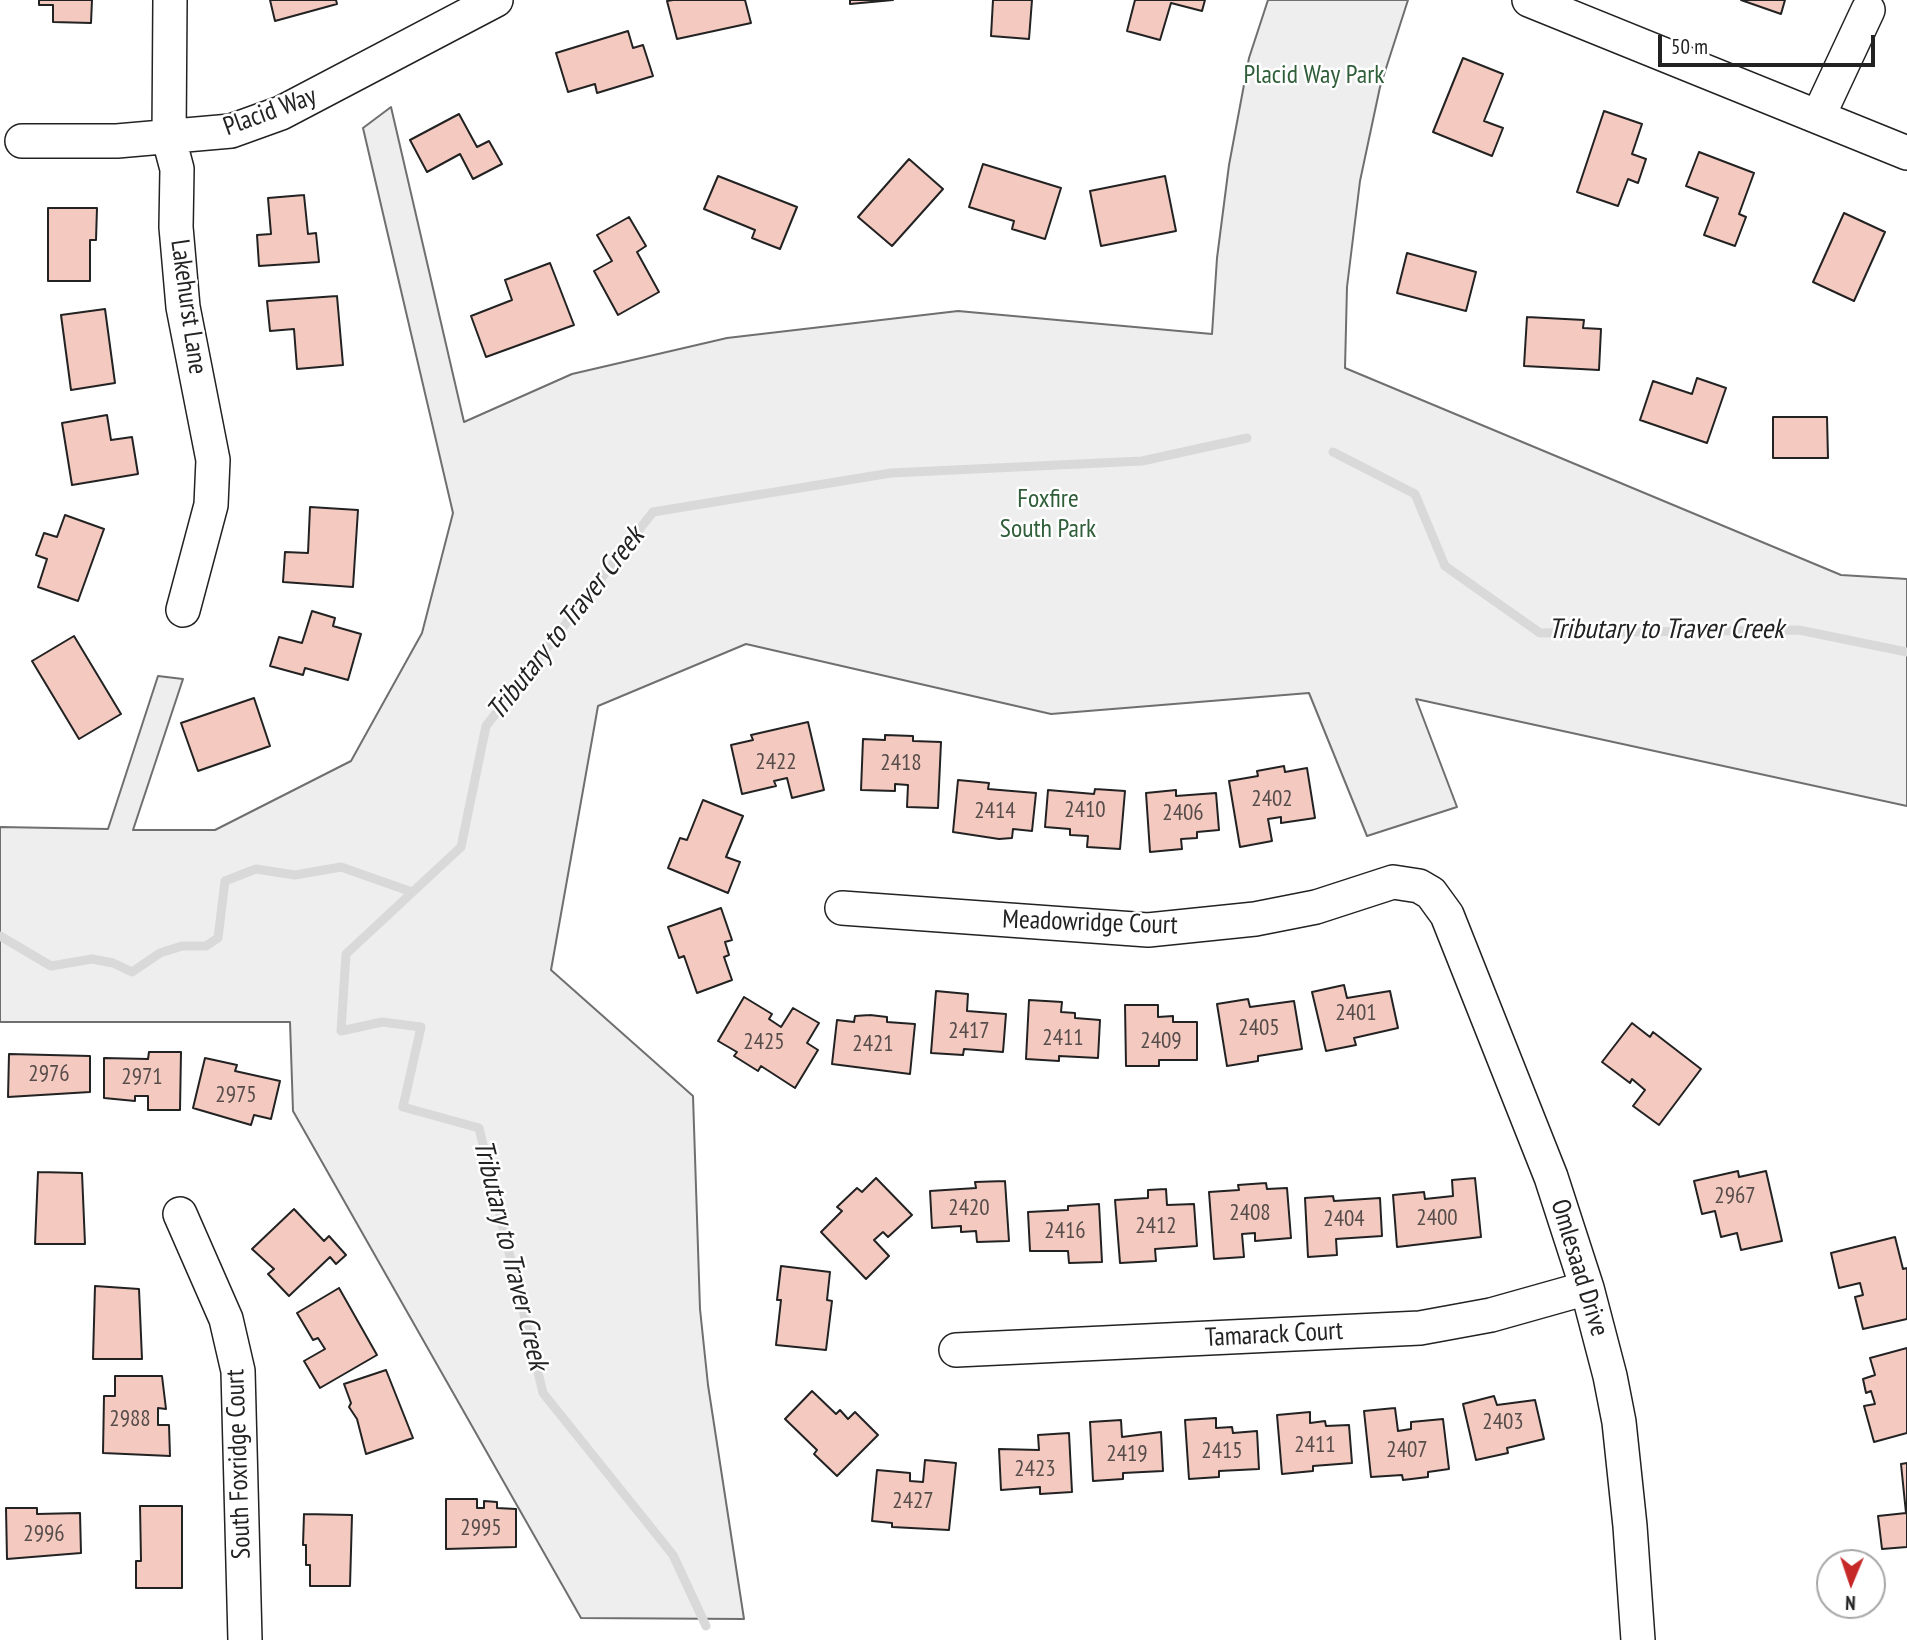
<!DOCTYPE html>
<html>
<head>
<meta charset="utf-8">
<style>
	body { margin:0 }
	#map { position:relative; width:1907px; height:1640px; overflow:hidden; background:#fff; font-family:"PT Sans Narrow",sans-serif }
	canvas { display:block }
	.north { position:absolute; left:1816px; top:1549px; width:70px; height:70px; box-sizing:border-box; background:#fff; border:2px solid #a7a7a7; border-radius:50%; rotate:182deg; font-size:19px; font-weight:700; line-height:28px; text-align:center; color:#222 }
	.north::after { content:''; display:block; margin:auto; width:24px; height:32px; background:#c62828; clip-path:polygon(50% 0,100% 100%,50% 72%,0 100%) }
	.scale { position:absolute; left:1658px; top:35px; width:217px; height:32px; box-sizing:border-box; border:4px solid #222; border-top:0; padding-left:9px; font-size:21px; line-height:24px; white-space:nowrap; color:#222; -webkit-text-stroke:5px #fff; paint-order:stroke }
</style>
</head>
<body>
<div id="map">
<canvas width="1907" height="1640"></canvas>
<div class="north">N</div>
<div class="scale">50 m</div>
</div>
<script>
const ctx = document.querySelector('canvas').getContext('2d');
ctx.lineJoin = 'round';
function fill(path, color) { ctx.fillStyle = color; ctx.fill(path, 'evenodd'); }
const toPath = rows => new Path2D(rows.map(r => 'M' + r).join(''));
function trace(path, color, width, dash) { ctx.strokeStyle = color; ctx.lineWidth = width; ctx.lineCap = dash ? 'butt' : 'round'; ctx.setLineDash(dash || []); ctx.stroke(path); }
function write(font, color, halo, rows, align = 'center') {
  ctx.font = font + ' "PT Sans Narrow",sans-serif'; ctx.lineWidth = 5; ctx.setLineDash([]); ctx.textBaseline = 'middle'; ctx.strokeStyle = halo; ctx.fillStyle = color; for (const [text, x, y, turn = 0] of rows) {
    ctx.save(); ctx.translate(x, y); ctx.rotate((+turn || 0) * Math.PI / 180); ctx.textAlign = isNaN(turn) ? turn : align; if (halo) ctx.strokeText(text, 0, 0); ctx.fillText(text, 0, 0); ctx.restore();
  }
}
const green = toPath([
	[1268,0,1408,0,1380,87,1360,181,1347,287,1345,368,1841,575,1907,579,1907,806,1416,699,1457,807,1367,836,1309,693,1051,714,746,644,598,706,551,970,693,1096,700,1309,708,1385,744,1619,581,1618,293,1111,290,1022,0,1022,0,827,108,829,158,676,183,679,133,830,215,830,351,761,422,633,453,513,363,128,391,107,464,422,572,374,727,338,958,311,1212,334,1217,258,1229,165,1249,58,1268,0]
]);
fill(green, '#eee');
trace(green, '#6f6f6f', 2);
trace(toPath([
	[1333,452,1415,494,1445,566,1540,633,1799,630,1907,652],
	[0,936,51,966,92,959,113,963,132,972,160,953,182,946,206,946,218,938,225,881,256,869,295,875,341,867,412,892],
	[706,1626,673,1555,543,1393,479,1128,403,1107,421,1027,382,1022,341,1031,346,954,461,847,486,726,653,512,891,473,1142,461,1247,438]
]), '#d9d9d9', 9);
const building = toPath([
	[39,0,92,0,91,23,53,22,53,5,39,5,39,0],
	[270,0,336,0,337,4,275,21,270,0],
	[673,0,745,0,751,23,677,39,667,1,673,0],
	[850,0,893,0,850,4,850,0],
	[993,0,1032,0,1029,39,991,36,993,0],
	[1135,0,1205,0,1202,11,1171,3,1160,40,1127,31,1135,0],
	[1741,0,1785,0,1781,14,1741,0],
	[628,31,633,48,643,45,653,76,597,93,595,84,568,92,556,53,628,31],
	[1463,58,1503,74,1484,121,1503,128,1492,156,1433,132,1463,58],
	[1604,111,1642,124,1632,154,1646,159,1638,183,1628,179,1618,206,1577,192,1604,111],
	[459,114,477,147,489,141,502,164,473,179,460,154,427,172,410,140,459,114],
	[1699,152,1754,173,1739,214,1746,217,1735,246,1704,235,1718,198,1686,186,1699,152],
	[909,159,943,189,892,246,858,217,909,159],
	[983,164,1061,188,1045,239,1012,229,1014,221,969,207,983,164],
	[718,176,797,207,780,249,752,238,755,230,704,209,718,176],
	[1165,176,1176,231,1101,246,1090,191,1165,176],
	[304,195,308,234,316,233,319,262,259,266,257,235,271,234,268,198,304,195],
	[48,208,97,208,96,240,90,240,90,281,48,281,48,208],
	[1844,213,1885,232,1854,301,1813,282,1844,213],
	[629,217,646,246,637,252,659,292,618,315,594,271,612,261,597,235,629,217],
	[1407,253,1476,272,1466,311,1397,293,1407,253],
	[550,263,574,325,486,357,471,316,512,300,505,280,550,263],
	[337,296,343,365,297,369,294,329,270,331,267,301,337,296],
	[105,309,115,383,71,390,61,315,105,309],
	[1527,317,1584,320,1583,328,1601,329,1599,370,1524,366,1527,317],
	[1697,378,1726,388,1707,443,1640,420,1653,381,1692,394,1697,378],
	[107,415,111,440,132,437,138,474,72,485,62,423,107,415],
	[1773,417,1827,417,1828,458,1773,458,1773,417],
	[310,507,358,510,353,587,283,582,285,552,308,553,310,507],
	[65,515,104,529,78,601,38,587,47,559,36,555,44,533,57,537,65,515],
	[312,611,335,618,333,626,361,634,348,680,305,668,303,675,270,666,279,637,302,643,312,611],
	[74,636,121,714,79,739,32,661,74,636],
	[254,698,270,746,198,771,181,723,254,698],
	[808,722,824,790,792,798,787,778,774,781,776,786,742,794,731,745,753,740,751,735,808,722],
	[885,735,913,736,913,741,941,742,938,808,907,807,908,785,895,784,895,791,861,790,863,739,885,740,885,735],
	[1284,766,1285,772,1307,768,1315,818,1281,823,1281,817,1268,819,1272,841,1240,847,1229,781,1258,776,1257,771,1284,766],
	[958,780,989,783,988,789,1036,793,1032,831,1013,829,1012,838,999,839,953,832,958,780],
	[1095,789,1125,791,1120,849,1087,847,1088,836,1070,835,1070,829,1045,827,1048,790,1094,794,1095,789],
	[1176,790,1176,796,1216,793,1219,830,1197,832,1197,838,1181,839,1182,849,1150,852,1146,793,1176,790],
	[703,800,743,816,726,857,740,862,728,893,668,868,680,838,687,840,703,800],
	[721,908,732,940,725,942,729,955,724,957,732,980,697,993,684,956,679,958,668,927,721,908],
	[1344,985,1347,998,1390,991,1398,1028,1354,1038,1356,1045,1326,1051,1312,992,1344,985],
	[936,991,968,994,967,1011,1006,1014,1003,1052,964,1049,963,1055,931,1053,936,991],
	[744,997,772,1014,769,1019,781,1027,793,1008,819,1023,807,1043,818,1050,795,1088,761,1066,758,1071,734,1056,737,1052,718,1041,744,997],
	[1248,999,1250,1007,1294,1001,1302,1049,1258,1056,1258,1061,1227,1066,1217,1004,1248,999],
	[1029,1000,1062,1002,1061,1012,1075,1013,1075,1018,1100,1020,1098,1058,1059,1056,1059,1061,1026,1059,1029,1000],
	[1125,1005,1158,1005,1158,1017,1173,1016,1173,1022,1197,1022,1197,1060,1159,1060,1159,1066,1126,1066,1125,1005],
	[870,1015,887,1017,887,1022,915,1024,910,1074,832,1064,837,1020,854,1022,855,1016,870,1015],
	[1632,1023,1650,1037,1653,1032,1701,1069,1659,1125,1633,1106,1645,1090,1632,1079,1630,1083,1602,1062,1632,1023],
	[149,1052,181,1052,180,1110,148,1110,148,1096,135,1096,135,1101,104,1098,104,1058,148,1059,149,1052],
	[9,1054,90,1056,90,1092,8,1097,9,1054],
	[205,1058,237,1065,235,1071,280,1081,271,1119,254,1115,251,1125,193,1108,205,1058],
	[1738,1171,1739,1177,1766,1171,1782,1241,1741,1250,1737,1233,1721,1237,1715,1211,1702,1214,1694,1181,1738,1171],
	[38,1172,82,1173,85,1244,35,1244,38,1172],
	[876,1178,912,1215,888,1237,883,1232,874,1240,889,1256,866,1279,821,1232,842,1211,837,1207,857,1188,862,1192,876,1178],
	[1475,1178,1481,1237,1397,1247,1393,1195,1424,1192,1425,1199,1453,1196,1452,1180,1475,1178],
	[1005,1181,1009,1241,977,1242,976,1231,961,1232,961,1226,932,1228,930,1191,976,1188,975,1182,1005,1181],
	[1266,1183,1267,1189,1287,1188,1291,1238,1255,1241,1255,1233,1242,1234,1244,1257,1214,1259,1209,1192,1239,1190,1238,1185,1266,1183],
	[1166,1189,1167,1205,1194,1204,1197,1246,1155,1249,1156,1261,1120,1263,1115,1200,1148,1198,1148,1190,1166,1189],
	[1333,1196,1334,1201,1380,1198,1382,1236,1336,1239,1337,1255,1308,1257,1305,1198,1333,1196],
	[1099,1204,1102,1262,1069,1263,1068,1251,1030,1251,1028,1212,1068,1210,1068,1206,1099,1204],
	[294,1209,324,1241,329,1236,346,1255,336,1264,330,1257,289,1296,268,1274,274,1269,252,1249,294,1209],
	[1895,1237,1903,1269,1907,1268,1907,1319,1863,1329,1855,1297,1863,1295,1860,1283,1839,1288,1831,1253,1895,1237],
	[781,1266,830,1272,827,1300,832,1301,826,1350,776,1345,781,1300,777,1300,781,1266],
	[95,1286,139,1289,142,1359,93,1359,95,1286],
	[339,1288,377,1355,320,1388,304,1361,325,1349,318,1338,313,1340,297,1313,339,1288],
	[1907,1348,1907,1433,1874,1442,1864,1406,1875,1404,1871,1391,1866,1393,1863,1379,1875,1375,1870,1358,1907,1348],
	[386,1370,413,1438,366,1454,357,1419,349,1407,351,1403,344,1384,386,1370],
	[115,1376,162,1376,166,1409,158,1408,158,1425,169,1425,170,1456,103,1453,104,1396,115,1396,115,1376],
	[812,1391,836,1414,840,1410,848,1419,855,1412,878,1435,837,1476,814,1454,817,1450,785,1419,812,1391],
	[1494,1396,1497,1405,1535,1400,1544,1439,1507,1448,1508,1453,1476,1460,1463,1404,1494,1396],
	[1395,1408,1398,1431,1411,1429,1411,1422,1443,1419,1449,1469,1428,1472,1428,1477,1403,1480,1402,1475,1371,1477,1364,1411,1395,1408],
	[1310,1412,1310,1423,1325,1421,1326,1426,1349,1425,1352,1463,1313,1466,1313,1471,1282,1474,1277,1415,1310,1412],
	[1216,1418,1216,1428,1232,1427,1233,1433,1257,1431,1259,1469,1219,1471,1219,1477,1189,1479,1185,1420,1216,1418],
	[1121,1420,1122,1437,1161,1432,1163,1471,1123,1473,1123,1479,1093,1481,1090,1422,1121,1420],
	[1069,1433,1072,1492,1040,1494,1040,1487,1001,1490,999,1449,1039,1450,1038,1435,1069,1433],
	[925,1460,956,1463,949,1530,892,1527,892,1523,872,1521,877,1470,910,1473,910,1481,923,1482,925,1460],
	[1907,1463,1907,1547,1882,1549,1878,1516,1906,1513,1901,1464,1907,1463],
	[446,1499,477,1499,477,1508,484,1508,484,1501,497,1502,497,1508,516,1509,516,1547,446,1549,446,1499],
	[140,1506,182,1506,182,1588,136,1588,136,1561,141,1561,140,1506],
	[6,1508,37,1508,37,1514,80,1513,81,1553,7,1559,6,1508],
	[304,1514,352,1515,350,1586,310,1586,310,1565,306,1565,306,1545,303,1545,304,1514]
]);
fill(building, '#f3c9c0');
trace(building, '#222', 2);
const minor = toPath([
	[170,0,169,139,177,169,176,227,183,307,213,460,211,505,183,610],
	[1529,0,1907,153],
	[1818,117,1868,10],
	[22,141,117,141,231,131,281,113,496,0],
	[842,908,1148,930,1255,919,1316,907,1393,882,1419,886,1431,893,1447,915,1551,1177,1587,1288,1610,1376,1619,1422,1630,1526,1638,1640],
	[180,1214,226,1319,238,1371,245,1640],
	[956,1350,1420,1328,1491,1315,1587,1288]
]);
trace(minor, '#222', 36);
trace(minor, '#fff', 33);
write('23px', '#564c4a', null, [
	["2422",776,762],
	["2418",901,763],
	["2402",1272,799],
	["2410",1085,810],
	["2414",995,811],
	["2406",1183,813],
	["2401",1356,1013],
	["2405",1259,1028],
	["2417",969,1031],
	["2411",1063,1038],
	["2409",1161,1041],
	["2425",764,1042],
	["2421",873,1044],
	["2976",49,1074],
	["2971",142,1077],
	["2975",236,1095],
	["2967",1735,1196],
	["2420",969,1208],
	["2408",1250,1213],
	["2400",1437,1218],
	["2404",1344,1219],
	["2412",1156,1226],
	["2416",1065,1231],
	["2988",130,1419],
	["2403",1503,1422],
	["2411",1315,1445],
	["2407",1407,1450],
	["2415",1222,1451],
	["2419",1127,1454],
	["2423",1035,1469],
	["2427",913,1501],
	["2995",481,1528],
	["2996",44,1534]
]);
write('26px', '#2f5e38', '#fff', [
	["Placid Way Park",1314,76],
	["Foxfire",1048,500],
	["South Park",1048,530]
]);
write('26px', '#222', '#fff', [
	["Placid Way",270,112,-20],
	["Lakehurst Lane",188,307,82],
	["Meadowridge Court",1090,923,2],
	["Omlesaad Drive",1579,1268,73],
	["Tamarack Court",1274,1335,-3],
	["South Foxridge Court",239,1464,-92]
]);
write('italic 28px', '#222', '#fff', [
	["Tributary to Traver Creek",566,624,-52],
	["Tributary to Traver Creek",1666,630],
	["Tributary to Traver Creek",510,1255,76]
]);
</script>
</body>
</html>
